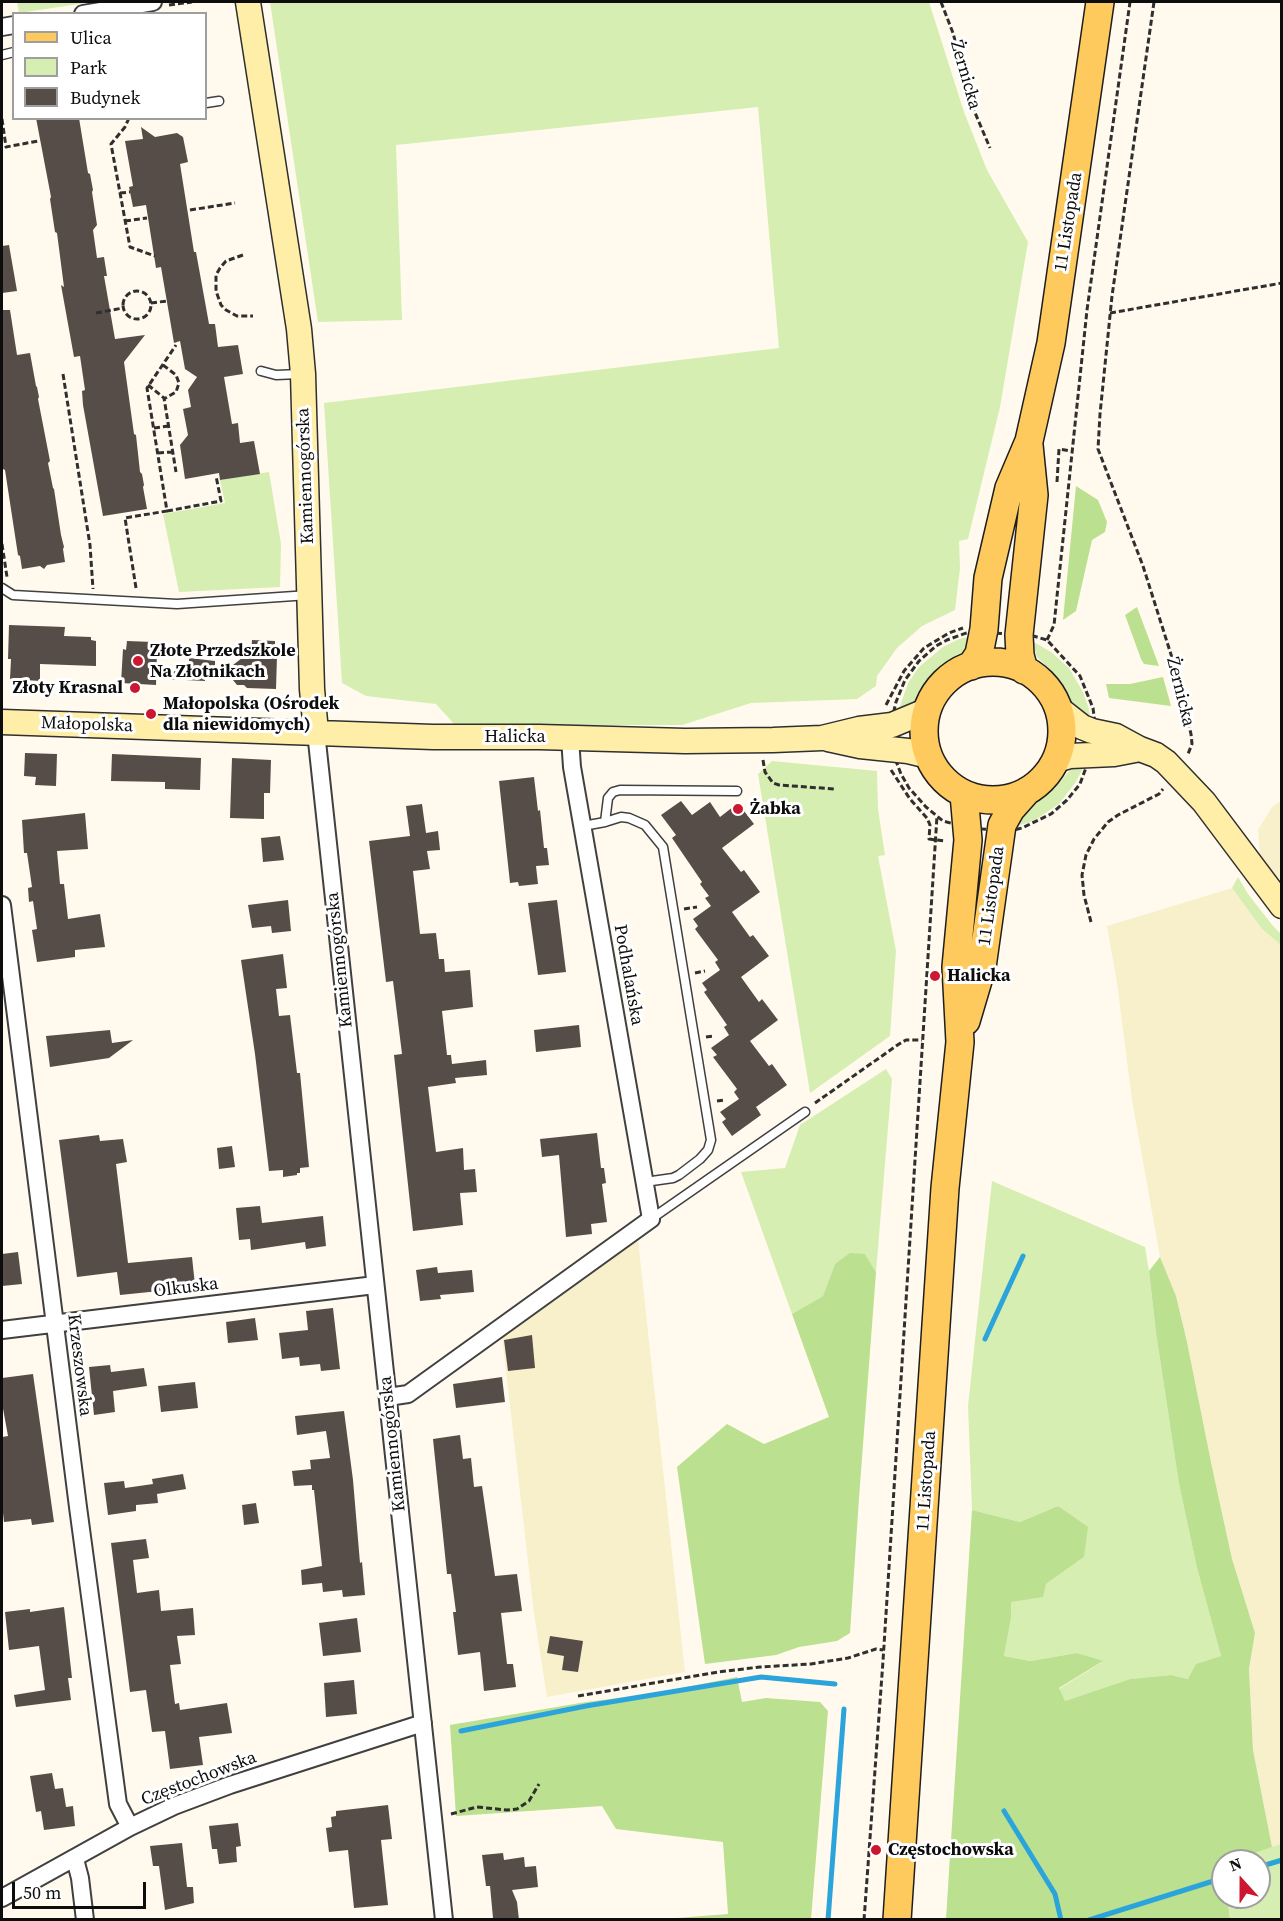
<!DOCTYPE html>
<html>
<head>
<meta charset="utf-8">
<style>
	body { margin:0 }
	#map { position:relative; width:1283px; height:1921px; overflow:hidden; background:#fffaed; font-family:"Source Serif 4",serif }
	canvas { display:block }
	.frame { position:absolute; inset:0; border:3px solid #0d0d0d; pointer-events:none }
	.legend { position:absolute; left:12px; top:12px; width:195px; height:108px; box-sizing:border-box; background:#fff; border:2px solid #9e9e9e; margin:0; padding:8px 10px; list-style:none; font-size:18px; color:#0d0d0d }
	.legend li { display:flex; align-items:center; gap:12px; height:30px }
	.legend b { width:30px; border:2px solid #9e9e9e }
	.north { position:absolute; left:1211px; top:1849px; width:60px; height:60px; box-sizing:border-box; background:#fff; border:2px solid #9e9e9e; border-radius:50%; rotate:339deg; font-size:16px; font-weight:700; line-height:24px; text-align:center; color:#0d0d0d }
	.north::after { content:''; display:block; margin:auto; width:21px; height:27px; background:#cb172f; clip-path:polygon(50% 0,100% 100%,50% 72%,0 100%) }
	.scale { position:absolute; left:12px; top:1882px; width:134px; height:27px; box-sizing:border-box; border:3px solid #0d0d0d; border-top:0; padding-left:8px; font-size:18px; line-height:21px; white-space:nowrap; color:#0d0d0d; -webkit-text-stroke:4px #fff; paint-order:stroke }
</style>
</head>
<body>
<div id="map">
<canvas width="1283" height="1921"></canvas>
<div class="frame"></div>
<ul class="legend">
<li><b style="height:8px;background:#ffca5d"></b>Ulica</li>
<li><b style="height:16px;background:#d6eeb2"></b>Park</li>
<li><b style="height:16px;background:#574d48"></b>Budynek</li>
</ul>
<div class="north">N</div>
<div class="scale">50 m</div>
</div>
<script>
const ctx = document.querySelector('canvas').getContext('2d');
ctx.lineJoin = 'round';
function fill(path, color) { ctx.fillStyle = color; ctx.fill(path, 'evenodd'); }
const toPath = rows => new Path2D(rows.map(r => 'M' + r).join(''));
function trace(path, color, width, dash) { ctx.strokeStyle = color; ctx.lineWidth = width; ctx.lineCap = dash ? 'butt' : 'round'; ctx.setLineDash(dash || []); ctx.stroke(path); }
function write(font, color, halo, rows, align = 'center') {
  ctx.font = font + ' "Source Serif 4",serif'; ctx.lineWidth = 6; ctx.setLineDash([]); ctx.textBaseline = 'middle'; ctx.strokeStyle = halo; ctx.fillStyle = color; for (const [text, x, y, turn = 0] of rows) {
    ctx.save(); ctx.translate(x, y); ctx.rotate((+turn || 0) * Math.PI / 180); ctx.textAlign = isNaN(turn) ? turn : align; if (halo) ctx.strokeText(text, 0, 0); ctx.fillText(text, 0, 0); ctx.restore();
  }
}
fill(toPath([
	[1281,801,1281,881,1260,856,1258,830,1272,807],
	[1232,888,1262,929,1281,945,1282,1844,1272,1847,1253,1750,1249,1669,1255,1633,1232,1559,1212,1467,1187,1342,1176,1296,1160,1257,1132,1100,1117,983,1107,926],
	[638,1240,685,1672,547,1697,534,1614,502,1336]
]), '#f8f0ca');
fill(toPath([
	[17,2,92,2,19,13],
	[270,2,929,2,964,112,987,170,1028,242,1000,407,968,539,959,541,960,568,955,610,922,626,897,648,877,676,876,686,857,699,751,703,682,725,455,725,436,704,366,696,342,683,324,403,779,348,758,107,396,145,402,320,318,322],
	[269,472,281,544,280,587,179,592,163,514,225,503,220,480],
	[973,636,963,653,946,663,927,681,913,704,897,715,908,683,919,667,943,647,959,639],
	[1032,641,1051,652,1069,668,1083,692,1088,706,1091,721,1075,707,1058,678,1037,657],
	[772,761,877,771,878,809,885,855,878,856,896,951,890,1036,810,1093,758,774],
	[1086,763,1075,783,1059,804,1038,818,1028,823,1013,826,1031,805,1054,789,1070,770],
	[1238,877,1248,894,1273,926,1281,934,1281,945,1262,929,1232,888],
	[886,1069,892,1079,876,1272,865,1254,835,1264,823,1296,792,1314,741,1172,785,1168,800,1125],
	[992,1181,1145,1247,1149,1271,1156,1333,1179,1484,1197,1568,1221,1656,1197,1664,1188,1679,1171,1675,1130,1679,1065,1701,1059,1689,1102,1662,1077,1653,1030,1661,1004,1656,1011,1618,1011,1602,1046,1584,1084,1557,1058,1506,1020,1522,972,1510,968,1406],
	[1281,1844,1281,1919,1230,1919,1227,1897,1259,1897,1259,1861,1230,1860]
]), '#d6eeb2');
fill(toPath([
	[1076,486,1098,500,1107,522,1105,532,1092,540,1076,611,1063,620],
	[1137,607,1159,666,1144,664,1141,659,1125,615],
	[1163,677,1171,706,1109,698,1106,684,1130,684],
	[850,1253,865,1254,876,1272,859,1498,850,1633,837,1641,799,1647,776,1655,705,1664,677,1467,727,1424,764,1444,829,1417,792,1314,823,1296,835,1264],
	[1160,1257,1176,1296,1187,1342,1212,1467,1232,1559,1255,1633,1249,1669,1253,1750,1272,1847,1230,1861,1223,1861,1223,1897,1227,1897,1230,1919,946,1919,972,1510,1020,1522,1058,1506,1088,1527,1084,1557,1046,1584,1043,1597,1011,1602,1011,1618,1004,1656,1030,1661,1077,1653,1103,1661,1059,1688,1065,1701,1130,1679,1171,1675,1188,1679,1196,1664,1221,1656,1197,1568,1179,1484,1156,1333,1149,1271],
	[737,1677,742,1702,766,1698,820,1702,828,1711,811,1919,677,1919,677,1918,728,1914,723,1842,616,1829,602,1806,456,1816,450,1725,586,1702,651,1694]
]), '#bbe090');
trace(toPath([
	[985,1339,1023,1256],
	[461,1731,586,1706,761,1677,835,1684],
	[1004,1811,1055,1894,1061,1920],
	[1259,1867,1282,1860],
	[828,1920,844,1709],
	[1089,1920,1223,1878]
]), '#2ba4db', 5);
fill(toPath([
	[36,118,79,118,88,173,90,174,93,190,92,192,97,225,93,230,97,258,104,257,107,276,104,276,115,339,145,335,124,362,134,434,136,435,140,472,142,474,144,485,143,487,147,509,103,516,83,405,82,391,85,390,80,356,74,357,61,285,64,287,57,233,55,232,50,199,51,197],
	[141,127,155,137,177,133,183,137,188,162,180,164,194,252,196,252,209,324,215,324,218,347,238,345,243,374,224,377,232,424,238,423,240,443,254,441,260,474,220,480,219,473,185,479,180,445,188,435,183,409,191,407,188,390,197,377,185,369,180,341,174,343,161,267,156,268,146,205,133,207,129,187,133,186,125,141,143,139],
	[9,245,17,291,2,293,2,246],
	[2,310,10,310,17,355,30,353,36,386,37,387,39,397,38,399,50,461,48,463,53,488,54,489,61,535,64,547,63,549,65,562,47,565,44,569,40,566,22,569,20,556,18,555,5,470,3,469,2,448],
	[9,625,65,627,64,636,91,637,91,640,96,641,96,666,40,664,40,681,10,679,11,659,8,659],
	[252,640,275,641,275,656,277,656,276,689,247,688,244,685,237,685,233,680,215,679,242,658,251,658],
	[127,641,153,642,153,651,157,651,156,685,121,683,123,649,126,650],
	[189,658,215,661,215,679,205,679,205,681,166,679,181,665,189,665],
	[25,753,57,754,56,786,35,785,36,777,24,776],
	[112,754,201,758,200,790,165,789,165,782,111,781],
	[232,758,271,760,270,793,264,793,264,819,230,818],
	[534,777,538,811,540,810,544,848,547,848,549,865,536,866,538,884,519,886,518,882,510,883,499,781],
	[681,801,692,815,710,802,720,817,738,803,754,824,722,848,741,872,744,870,760,892,732,912,750,937,753,935,769,956,741,977,759,1002,762,999,778,1020,750,1041,769,1066,772,1064,787,1085,756,1107,761,1115,732,1136,722,1122,726,1119,720,1112,739,1099,734,1092,737,1089,713,1057,717,1055,711,1048,729,1035,724,1027,727,1025,704,992,707,990,702,983,720,970,715,962,718,960,695,929,698,926,693,919,711,906,705,898,709,896,700,884,702,882,672,838,676,835,661,815],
	[422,804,426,833,438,831,440,850,427,851,430,869,413,871,420,934,436,933,439,959,444,959,445,972,470,970,473,1007,442,1011,447,1055,451,1055,452,1064,486,1060,487,1075,455,1078,456,1083,428,1087,436,1152,463,1148,464,1170,475,1169,477,1192,460,1193,463,1225,413,1231,394,1055,402,1054,393,981,386,982,369,841,410,836,406,806],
	[85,813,88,849,57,851,60,884,64,884,68,919,100,914,105,947,75,950,75,957,37,962,32,930,37,929,33,901,29,902,28,888,32,887,27,853,24,853,22,820],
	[280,836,284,860,263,862,261,838],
	[288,900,291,931,272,933,271,926,252,928,248,905],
	[557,900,566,972,538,975,528,903],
	[283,954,287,988,276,989,279,1016,290,1015,297,1073,300,1073,309,1167,300,1168,300,1173,297,1173,297,1175,283,1177,283,1170,269,1171,255,1054,241,960],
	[579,1025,581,1047,536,1052,534,1030],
	[110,1030,112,1043,133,1040,109,1058,50,1067,46,1036],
	[597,1133,601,1168,604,1168,606,1183,602,1184,607,1222,591,1224,592,1234,566,1237,559,1155,542,1157,540,1139],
	[99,1135,100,1141,123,1139,127,1162,116,1164,128,1263,192,1257,195,1285,169,1288,169,1290,120,1295,117,1272,77,1277,59,1140],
	[232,1146,235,1167,219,1169,217,1148],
	[260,1206,262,1223,323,1216,326,1246,306,1249,305,1242,251,1250,250,1239,239,1240,236,1208],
	[18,1252,22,1284,2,1286,2,1254],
	[437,1267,438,1273,472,1270,474,1292,440,1295,441,1299,420,1301,416,1270],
	[333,1308,340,1369,321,1371,320,1364,300,1366,299,1357,282,1359,279,1333,308,1330,306,1311],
	[255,1318,258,1340,228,1343,226,1322],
	[532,1335,535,1368,508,1371,504,1340],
	[110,1365,111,1372,144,1368,147,1386,113,1391,115,1412,94,1415,89,1367],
	[33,1374,54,1522,32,1525,31,1519,4,1522,3,1513,2,1513,2,1437,8,1436,2,1403,2,1378],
	[502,1377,505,1402,456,1408,453,1384],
	[195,1382,198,1408,161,1412,158,1386],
	[344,1411,353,1480,360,1563,362,1562,365,1595,343,1597,342,1590,323,1592,322,1583,302,1585,301,1570,322,1566,314,1490,312,1490,312,1485,294,1486,292,1471,311,1469,310,1460,330,1458,326,1431,297,1435,295,1416],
	[460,1435,463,1459,471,1458,474,1487,482,1486,495,1576,517,1574,522,1611,501,1613,507,1664,513,1664,516,1687,484,1691,480,1652,458,1655,453,1612,456,1612,451,1574,447,1574,433,1439],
	[183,1474,186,1489,157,1494,158,1503,136,1505,136,1511,108,1515,104,1483,124,1481,125,1488,153,1484,152,1479],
	[256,1503,259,1523,244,1525,242,1505],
	[146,1539,149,1558,133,1560,137,1593,159,1590,161,1611,193,1608,195,1635,177,1636,181,1664,170,1665,175,1704,179,1703,180,1710,227,1703,232,1733,199,1737,203,1765,170,1769,165,1731,152,1732,146,1690,130,1692,111,1543],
	[64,1607,72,1678,68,1678,71,1700,16,1707,14,1695,45,1690,39,1646,9,1650,5,1612,30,1609,30,1612],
	[357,1618,361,1652,323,1656,319,1623],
	[550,1636,583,1641,578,1672,562,1670,564,1656,547,1653],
	[354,1680,357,1714,326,1717,324,1683],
	[52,1773,55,1789,63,1788,66,1807,73,1806,75,1826,44,1830,41,1811,36,1812,30,1776],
	[388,1805,392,1839,381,1840,388,1905,354,1908,348,1850,329,1852,326,1828,332,1827,331,1817,336,1816,336,1811],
	[238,1823,241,1846,236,1847,237,1862,219,1864,217,1849,212,1849,209,1826],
	[182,1843,187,1887,193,1887,194,1903,165,1910,159,1866,153,1866,150,1846],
	[503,1853,504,1860,524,1857,525,1867,536,1866,538,1887,512,1890,517,1902,519,1920,493,1918,490,1886,486,1886,482,1855]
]), '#574d48');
const lane = toPath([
	[2,55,14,52],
	[206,103,219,101],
	[261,371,276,375,300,374],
	[2,588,13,595,177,604,309,595],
	[605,822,608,798,613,792,620,790,737,791],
	[583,826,605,822,621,817,629,818,645,825,663,847,711,1140,708,1150,700,1159,679,1175,673,1178,645,1182],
	[651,1219,805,1112]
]);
const street = toPath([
	[83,14,153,2],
	[2,27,14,25],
	[316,732,444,1920],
	[2,905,78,1507,118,1804,130,1827],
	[2,1330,375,1285],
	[388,1397,408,1394,651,1219,572,767,570,738],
	[75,1859,80,1878,85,1920],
	[2,1898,130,1827,174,1806,230,1785,423,1723]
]);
const secondary = toPath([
	[248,2,299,329,303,374,312,689,316,732],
	[1059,709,1082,727,1092,731,1116,736,1140,749,1156,755,1166,762,1204,802,1282,906],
	[2,722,433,737,539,737,685,741,773,740,822,738,859,729,892,725,928,710],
	[828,739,860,746,908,751,929,756],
	[1056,760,1070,756,1114,754,1140,749]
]);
const primary = toPath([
	'924 731a69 69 0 1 1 138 0a69 69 0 1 1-138 0Z',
	[971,666,979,654,984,629,988,578,1009,488,1029,441,1051,343,1100,2],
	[1024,670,1020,655,1019,635,1034,495,1029,445],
	[966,1021,982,967,1002,825,1011,809,1027,791],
	[897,1920,945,1188,960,1042,956,967,968,840,964,794]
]);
trace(lane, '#404040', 11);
trace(street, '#404040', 20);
trace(secondary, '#2f2f2f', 27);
trace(primary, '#1e1e1e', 30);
trace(toPath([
	[941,2,953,33,973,108,990,148],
	[1154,2,1112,296,1100,414,1098,449,1143,566,1174,664,1191,734,1192,744,1188,754],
	[169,5,192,2],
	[129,118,125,127,111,144,130,247,155,256],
	[2,119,6,147,38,141],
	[120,193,130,192],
	[190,210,235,203],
	[125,221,147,218],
	[243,255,226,261,220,268,216,275,216,291,221,305,226,310,237,316,253,316],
	'123 305a14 14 0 1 1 28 0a14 14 0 1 1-28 0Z',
	[151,303,167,301],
	[96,313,123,308],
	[1110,313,1282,283],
	[163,365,176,375,179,383,176,392,164,399],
	[63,374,90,545,93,589],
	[148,385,164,398,176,472],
	[154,428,169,426],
	[158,453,172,452],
	[1057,482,1059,449,1071,451],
	[167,511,221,501,216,476],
	[2,544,7,577],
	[136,588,125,518,167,511,147,388,176,345],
	[969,632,1030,635,1047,640,1080,676,1093,708,1095,724,1091,754,1080,784,1067,800,1051,814,1022,828,1009,831,968,828,943,821,926,807,909,788,901,774,894,756,892,719,896,702,905,680,919,661,936,646,947,640,969,632],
	[1047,640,1054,625,1087,310,1130,2],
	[886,705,904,671,924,648,949,633,963,628],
	[763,760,765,772,773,783,779,785,835,789],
	[891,770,910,799,927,818,930,825,929,839,945,841],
	[684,909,697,907],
	[1091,922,1084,895,1082,875,1086,855,1094,839,1108,822,1118,815,1159,794,1163,789],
	[695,973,705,971],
	[706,1037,714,1036],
	[717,1101,724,1100],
	[815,1103,899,1044,906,1040,922,1040],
	[578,1696,718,1672,760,1667,811,1664,848,1658,876,1649,883,1650],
	[451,1814,477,1807,507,1810,517,1809,529,1801,539,1784],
	[864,1920,883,1661,937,816]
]), '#2f2f2f', 3, [6, 3]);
trace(lane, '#fff', 8);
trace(street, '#fff', 16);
trace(secondary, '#ffeea8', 24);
trace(primary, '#ffca5d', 27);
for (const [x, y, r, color] of [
	[138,661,6,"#cb172f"],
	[135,688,6,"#cb172f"],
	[151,714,6,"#cb172f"],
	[738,809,6,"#cb172f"],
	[935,976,6,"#cb172f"],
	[876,1850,6,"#cb172f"]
]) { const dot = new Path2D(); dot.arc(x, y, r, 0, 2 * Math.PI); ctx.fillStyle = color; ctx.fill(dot); trace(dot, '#fff', 2); }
write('18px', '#0d0d0d', '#fff', [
	["Żernicka",965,75,74],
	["11 Listopada",1069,222,-81],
	["Kamiennogórska",306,476,-92],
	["Żernicka",1180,692,76],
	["Małopolska",87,725,2],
	["Halicka",515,737],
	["11 Listopada",992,896,-82],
	["Kamiennogórska",340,960,-96],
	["Podhalańska",628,975,80],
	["Olkuska",186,1288,-7],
	["Krzeszowska",79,1365,83],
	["Kamiennogórska",393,1444,-96],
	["11 Listopada",927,1481,-86],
	["Częstochowska",199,1779,-21]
]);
write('bold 18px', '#0d0d0d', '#fff', [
	["Złote Przedszkole",150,651],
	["Na Złotnikach",150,672],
	["Złoty Krasnal",123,688,"right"],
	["Małopolska (Ośrodek",163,704],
	["dla niewidomych)",163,725],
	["Żabka",750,809],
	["Halicka",947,976],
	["Częstochowska",888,1850]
], 'left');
</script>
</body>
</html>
